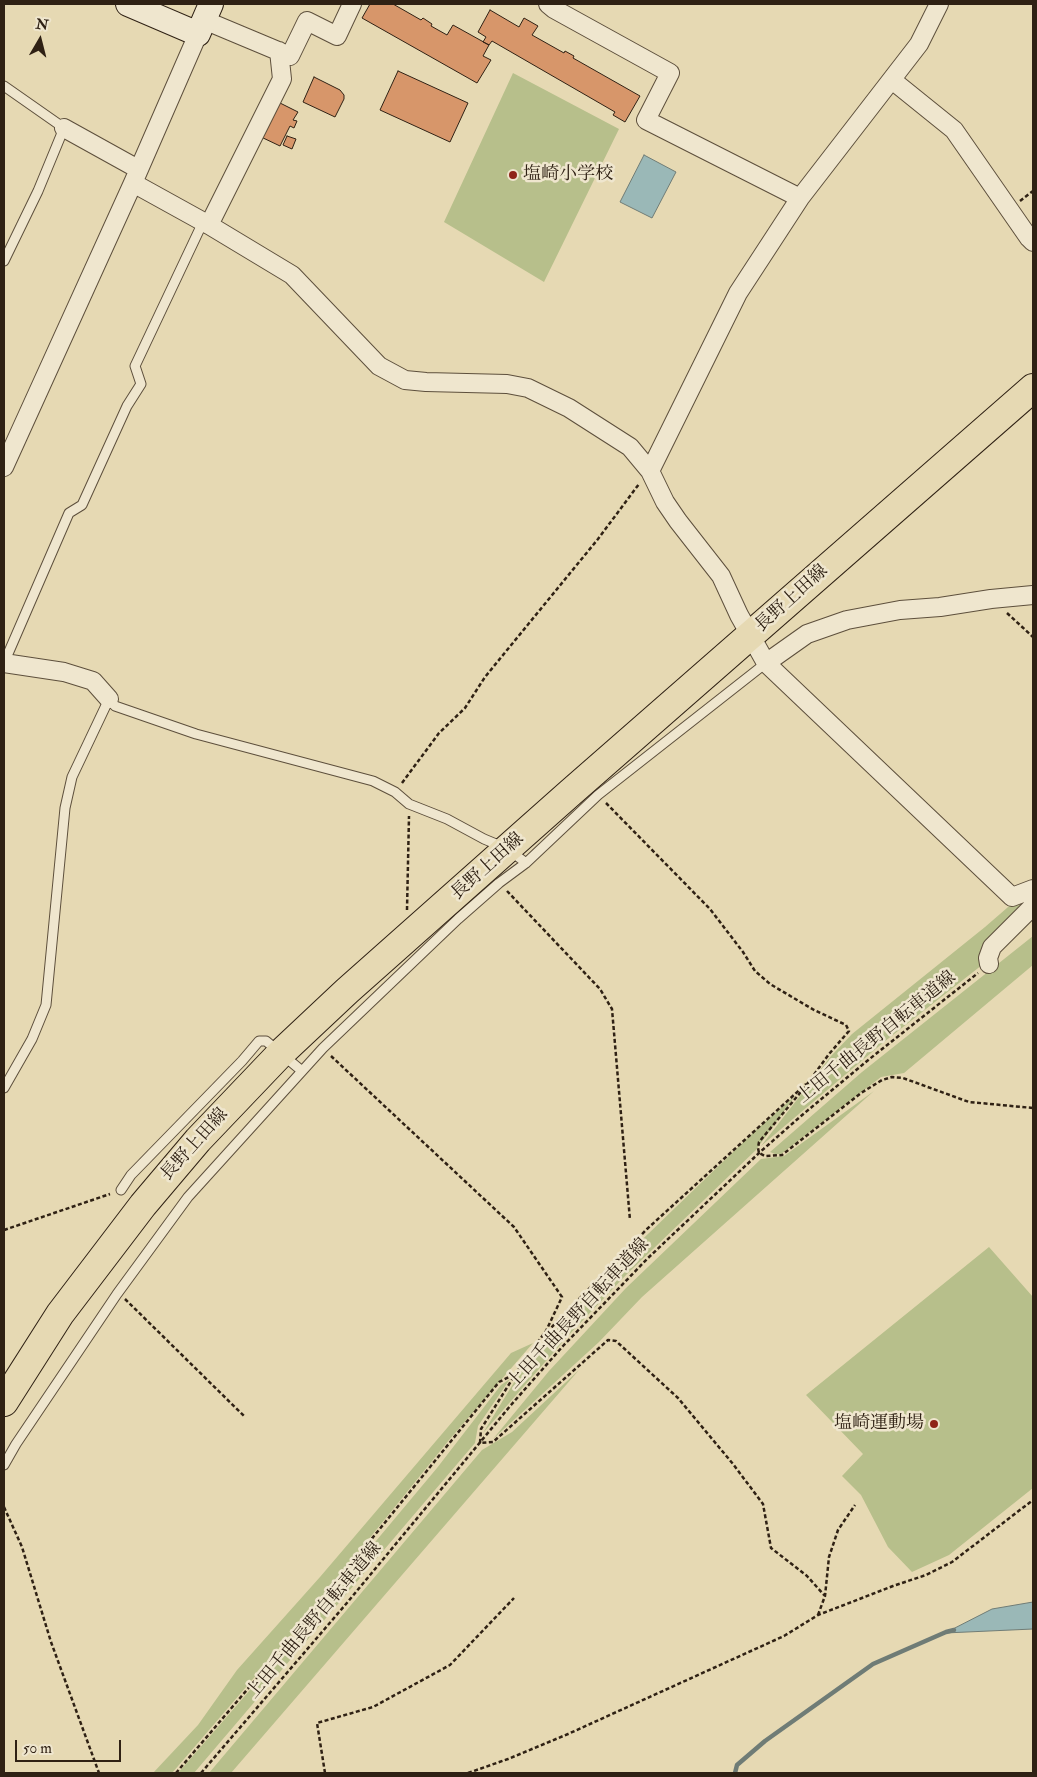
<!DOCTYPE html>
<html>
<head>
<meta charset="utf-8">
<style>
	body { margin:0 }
	#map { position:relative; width:1037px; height:1777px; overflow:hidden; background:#e6d9b3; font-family:"IM FELL Double Pica",serif }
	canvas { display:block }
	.frame { position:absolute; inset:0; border:5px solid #2f2114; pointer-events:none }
	.north { position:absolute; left:15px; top:15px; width:50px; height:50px; -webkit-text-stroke:4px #efe6ce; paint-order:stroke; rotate:8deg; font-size:14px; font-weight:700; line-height:20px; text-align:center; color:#2f2114 }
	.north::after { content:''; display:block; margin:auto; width:18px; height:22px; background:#2f2114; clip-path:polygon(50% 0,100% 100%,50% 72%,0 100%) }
	.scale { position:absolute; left:15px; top:1740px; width:106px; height:22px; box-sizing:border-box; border:2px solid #2f2114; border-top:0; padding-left:6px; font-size:15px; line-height:18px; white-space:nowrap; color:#2f2114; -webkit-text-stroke:4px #efe6ce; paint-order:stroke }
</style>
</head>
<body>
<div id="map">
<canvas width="1037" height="1777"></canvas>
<div class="frame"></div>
<div class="north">N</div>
<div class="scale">50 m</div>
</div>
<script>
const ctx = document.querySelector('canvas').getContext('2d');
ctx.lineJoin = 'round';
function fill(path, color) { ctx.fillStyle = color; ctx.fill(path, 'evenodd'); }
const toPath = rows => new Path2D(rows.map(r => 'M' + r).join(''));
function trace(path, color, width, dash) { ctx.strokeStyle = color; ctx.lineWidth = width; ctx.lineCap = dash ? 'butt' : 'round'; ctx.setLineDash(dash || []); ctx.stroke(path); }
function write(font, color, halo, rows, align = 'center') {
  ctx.font = font + ' "IM FELL Double Pica","Noto Serif JP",serif'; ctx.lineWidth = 5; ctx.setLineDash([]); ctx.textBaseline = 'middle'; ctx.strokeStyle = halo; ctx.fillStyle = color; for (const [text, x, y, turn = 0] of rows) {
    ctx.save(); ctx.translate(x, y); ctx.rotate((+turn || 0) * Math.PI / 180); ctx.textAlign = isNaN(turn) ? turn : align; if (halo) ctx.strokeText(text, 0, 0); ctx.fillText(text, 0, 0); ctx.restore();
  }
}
fill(toPath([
	[513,73,619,129,544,282,444,222],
	[1033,892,982,965,884,1042,761,1146,831,1056,852,1034,985,927,1015,901],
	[1033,936,1033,965,904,1073,881,1077,781,1154,775,1154,770,1152,862,1072],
	[874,1091,642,1297,599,1342,493,1439,549,1371,626,1288,761,1159,784,1156],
	[795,1096,756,1150,627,1274,567,1337,483,1433,524,1366,595,1285,756,1130],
	[989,1247,1033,1297,1033,1488,949,1555,912,1572,888,1547,861,1495,842,1476,863,1454,806,1395],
	[533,1343,449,1440,296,1629,172,1773,153,1773,198,1725,237,1670,320,1577,511,1353],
	[579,1370,231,1773,209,1773,482,1450,512,1432],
	[510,1379,478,1426,475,1443,194,1773,178,1773,289,1645,437,1468,501,1385]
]), '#b7bf8b');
const water = toPath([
	[644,155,676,172,652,218,620,202,644,155],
	[1033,1602,1033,1629,945,1633,992,1609,1033,1602]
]);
fill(water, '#9ab8b7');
trace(water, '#6f7c76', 1);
trace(toPath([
	[735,1773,737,1765,765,1741,873,1664,946,1632,954,1630]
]), '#6f7c76', 4.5);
const building = toPath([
	[370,4,393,4,421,20,423,18,432,24,431,26,447,35,453,25,489,45,483,56,491,60,477,83,362,18,370,4],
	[490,10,519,27,524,18,538,26,532,35,564,53,565,51,574,56,573,58,640,96,625,122,613,115,615,112,492,41,489,45,483,42,486,37,478,32,490,10],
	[398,71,468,103,450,142,380,110,398,71],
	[314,77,340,90,344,95,344,99,335,117,303,102,314,77],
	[276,101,298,112,293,120,297,121,294,128,290,126,280,146,259,136,276,101],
	[287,136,296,139,292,149,283,145,287,136]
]);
fill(building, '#d7966a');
trace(building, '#2f2114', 1);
const lane = toPath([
	[4,86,64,128,38,191,4,261],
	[4,663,69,513,82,505,127,406,141,384,135,366,203,222],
	[4,1088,32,1039,46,1005,65,808,72,777,109,699,115,706,196,734,373,781,395,792,409,804,447,819,484,839,508,849,526,863],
	[121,1190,131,1175,242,1061,259,1041,266,1041,302,1071],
	[4,1465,16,1444,117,1294,188,1197,323,1048,458,919,499,883,526,863,598,795,766,663]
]);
const street = toPath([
	[548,4,554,9,670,73,646,120,800,198],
	[204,20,290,56,307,21,337,36,352,4],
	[892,80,954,130,1029,238,1033,242],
	[64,128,138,169],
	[133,183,209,225,292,275,379,366,405,380,426,382,507,384,528,388,569,408,630,447,650,471,665,502,678,521,721,576,739,615,766,663,1012,897,1033,889],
	[209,225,282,79,279,51],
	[4,467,133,183,198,34],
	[650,471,738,293,800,198,919,44,939,4],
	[4,663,64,672,93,681,109,699],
	[766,663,807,634,847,620,900,610,940,607,991,599,1033,595],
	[989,964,988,958,992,947,1033,906]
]);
const secondary = toPath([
	[128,4,198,34,211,4]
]);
const primary = toPath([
	[4,1402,60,1314,143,1205,198,1140,281,1053,347,991,570,793,1033,388]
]);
trace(lane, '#5d4f3c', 11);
trace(street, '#5d4f3c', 20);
trace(secondary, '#2f2114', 26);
trace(primary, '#2f2114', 30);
trace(toPath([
	[1020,201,1033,191],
	[1007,613,1033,637],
	[402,783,439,733,465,708,485,677,598,539,639,484],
	[606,803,710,909,743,952,755,971,770,984,814,1010,846,1025,849,1031,829,1054,805,1087,759,1142,758,1148,759,1153,765,1156,782,1155,861,1093,882,1080,892,1077,903,1078,969,1102,1033,1108],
	[507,891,600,989,612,1009,630,1220],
	[407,910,409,816],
	[331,1056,514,1227,562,1297,546,1331,523,1362,481,1429,480,1443,493,1442,608,1340,616,1341,678,1398,733,1464,763,1504,771,1548,807,1576,825,1596],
	[4,1230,110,1194],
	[125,1299,244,1416],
	[547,1332,647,1229,806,1084],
	[4,1507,22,1547,51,1642,99,1773],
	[818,1615,825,1596,829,1557,838,1530,855,1505],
	[176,1773,292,1637,499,1382,515,1374],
	[201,1773,346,1604,511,1405,563,1346,648,1258,759,1153,801,1116,867,1061,978,973],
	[325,1773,317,1723,373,1707,450,1665,514,1598],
	[468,1773,508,1759,568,1734,784,1636,818,1615,893,1586,926,1575,952,1562,1033,1500]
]), '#2f2114', 2.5, [4, 2.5]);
trace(lane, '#efe6ce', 9);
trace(street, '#efe6ce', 18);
trace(secondary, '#efe6ce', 24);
trace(primary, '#e6d9b3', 28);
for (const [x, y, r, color] of [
	[513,175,5,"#8f2418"],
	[934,1424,5,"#8f2418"]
]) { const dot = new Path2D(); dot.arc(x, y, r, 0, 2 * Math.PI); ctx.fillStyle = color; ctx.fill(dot); trace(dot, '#efe6ce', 2); }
write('18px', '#2f2114', '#efe6ce', [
	["塩崎小学校",523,175],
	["塩崎運動場",924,1424,"right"]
], 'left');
write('18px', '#2f2114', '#efe6ce', [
	["長野上田線",792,599,-42],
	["長野上田線",488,867,-42],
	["上田千曲長野自転車道線",877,1038,-39],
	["長野上田線",195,1145,-48],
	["上田千曲長野自転車道線",579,1314,-47],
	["上田千曲長野自転車道線",315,1621,-50]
]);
</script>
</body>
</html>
